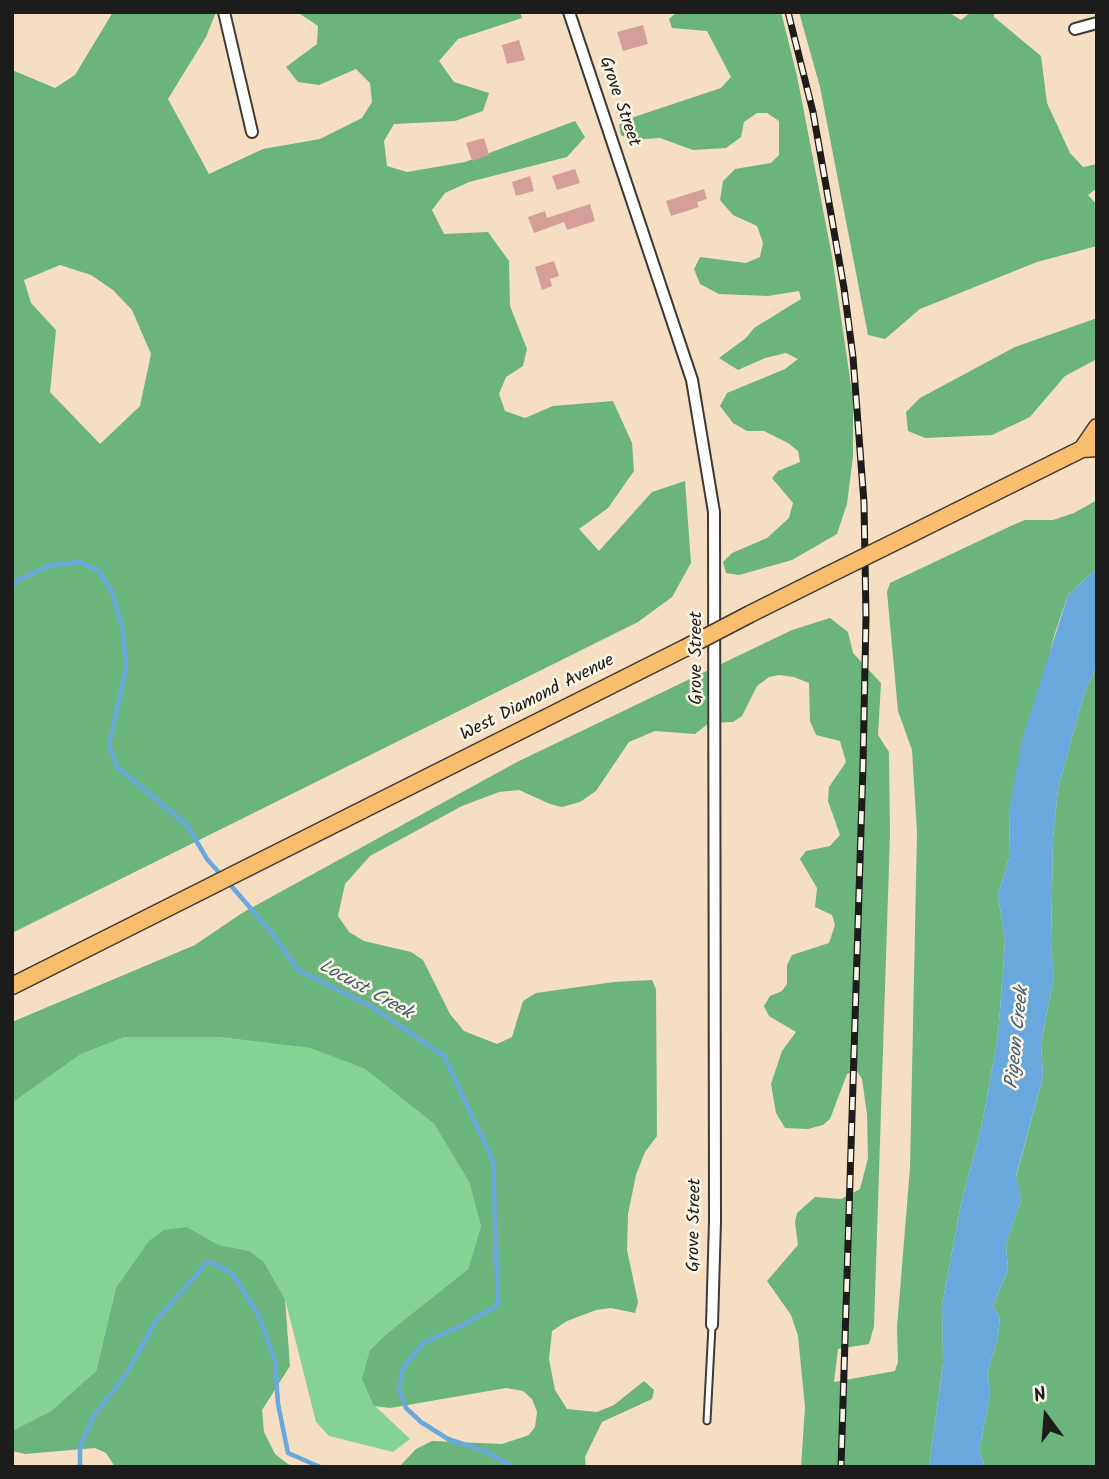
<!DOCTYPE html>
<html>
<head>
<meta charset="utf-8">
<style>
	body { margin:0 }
	#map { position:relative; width:1109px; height:1479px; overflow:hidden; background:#f5dec2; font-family:Kalam,sans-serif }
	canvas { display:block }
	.frame { position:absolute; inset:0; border:14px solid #1c1c1c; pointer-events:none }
	.north { position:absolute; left:1011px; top:1381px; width:70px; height:70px; -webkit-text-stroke:5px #fcf5e5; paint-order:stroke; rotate:344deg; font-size:19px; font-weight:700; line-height:28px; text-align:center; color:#1c1c1c }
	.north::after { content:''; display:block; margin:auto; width:24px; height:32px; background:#1c1c1c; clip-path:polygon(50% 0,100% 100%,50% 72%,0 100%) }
</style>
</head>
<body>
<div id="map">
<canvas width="1109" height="1479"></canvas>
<div class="frame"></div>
<div class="north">N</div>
</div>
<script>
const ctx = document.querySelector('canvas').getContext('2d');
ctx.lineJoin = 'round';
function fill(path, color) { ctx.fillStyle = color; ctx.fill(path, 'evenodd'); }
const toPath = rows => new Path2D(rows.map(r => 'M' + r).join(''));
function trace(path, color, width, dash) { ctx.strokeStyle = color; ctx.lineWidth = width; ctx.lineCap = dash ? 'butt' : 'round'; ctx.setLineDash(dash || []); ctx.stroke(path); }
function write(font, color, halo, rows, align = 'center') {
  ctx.font = font + ' Kalam,sans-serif'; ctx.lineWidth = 5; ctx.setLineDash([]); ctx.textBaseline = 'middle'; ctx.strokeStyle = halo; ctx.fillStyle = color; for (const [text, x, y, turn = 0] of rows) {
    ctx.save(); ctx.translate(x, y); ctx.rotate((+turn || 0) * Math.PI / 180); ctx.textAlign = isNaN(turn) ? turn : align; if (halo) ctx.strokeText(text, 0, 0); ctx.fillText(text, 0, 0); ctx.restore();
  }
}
fill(toPath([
	[125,1037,217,1037,311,1048,365,1069,434,1124,469,1182,481,1226,468,1269,385,1335,370,1350,375,1406,410,1439,393,1452,329,1436,316,1422,285,1299,264,1262,250,1251,219,1245,187,1227,116,1288,96,1371,51,1411,12,1431,12,1103,81,1054]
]), '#84d392');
fill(toPath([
	[113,12,216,12,206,37,168,99,209,174,263,149,320,139,362,118,372,102,370,83,356,69,319,85,298,82,286,67,317,44,318,26,297,12,520,12,522,18,458,39,439,61,454,82,489,93,483,111,455,121,394,124,384,141,387,166,407,172,465,162,575,121,585,137,567,157,469,182,445,193,432,210,444,234,488,232,509,261,510,306,527,349,523,366,506,377,499,394,505,411,525,418,553,406,613,401,632,443,634,471,608,508,579,529,599,551,652,492,685,481,691,563,672,597,638,622,12,933,12,70,55,88,75,75],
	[60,265,91,275,113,290,132,310,151,354,140,406,100,444,50,392,56,330,31,303,24,280],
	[677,12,781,12,797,76,832,256,853,399,853,456,847,504,837,534,792,560,739,575,726,573,723,562,732,553,767,538,789,518,793,503,772,478,778,471,800,462,798,451,788,443,764,431,747,431,733,423,720,406,727,393,785,369,798,359,786,353,765,358,738,370,719,358,746,338,754,328,801,299,799,291,768,296,719,294,700,284,694,269,700,257,746,263,760,257,763,243,757,226,733,215,720,200,723,181,735,169,771,163,779,155,779,121,767,113,757,113,744,122,741,137,726,148,693,150,660,138,632,140,621,135,619,125,631,118,721,88,731,77,707,31,672,28,669,19],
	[799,12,948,12,961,20,971,12,994,12,994,17,1041,56,1047,103,1070,153,1083,167,1097,164,1097,188,1088,195,1097,205,1097,246,1037,262,920,309,885,339,868,335,820,87],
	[1097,318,1097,359,1065,376,1030,417,992,435,925,438,908,431,906,412,920,398,1015,347],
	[1097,500,1097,568,1068,595,1055,633,1010,805,1009,858,998,895,1005,942,998,1036,982,1124,961,1204,942,1305,943,1363,929,1467,801,1467,805,1407,798,1336,791,1315,767,1281,798,1245,795,1222,797,1213,815,1197,841,1199,860,1189,868,1158,867,1114,862,1079,856,1070,847,1074,830,1119,823,1125,808,1129,785,1128,776,1113,771,1084,782,1051,796,1032,769,1016,764,1006,770,996,782,991,787,984,787,965,792,955,829,943,835,925,832,915,815,907,817,888,800,859,806,851,830,846,840,835,828,801,829,787,846,762,840,741,816,735,810,721,809,683,794,677,779,675,769,677,757,686,742,716,733,722,709,723,695,734,655,731,629,742,596,791,580,802,562,807,550,804,519,790,499,792,462,806,370,856,345,884,338,916,349,932,364,941,411,952,423,960,450,1014,464,1031,497,1044,512,1037,523,1001,536,993,614,982,652,980,656,989,657,1136,645,1152,636,1175,628,1214,627,1250,638,1302,635,1313,611,1308,596,1310,567,1321,552,1331,549,1359,555,1390,567,1409,597,1412,614,1405,644,1381,654,1390,652,1399,602,1422,585,1457,586,1467,399,1467,416,1449,432,1441,502,1444,529,1435,535,1427,537,1412,532,1399,523,1391,506,1388,390,1408,374,1406,362,1379,370,1350,385,1335,468,1269,481,1226,469,1182,434,1124,365,1069,310,1048,218,1037,125,1037,81,1054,12,1103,12,1022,195,945,242,913,517,762,792,630,830,618,848,632,853,653,881,683,878,735,889,752,890,834,874,1326,869,1344,838,1349,834,1382,895,1371,898,1362,897,1327,910,1168,917,832,912,750,898,711,887,592,890,583,1013,525,1025,520,1053,520,1074,513],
	[1097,666,1097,1467,985,1467,979,1451,990,1396,988,1371,997,1341,1000,1319,993,1306,1008,1270,1006,1244,1021,1200,1016,1177,1043,1077,1041,1043,1054,976,1051,944,1053,838,1058,789,1084,694],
	[187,1227,219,1245,250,1251,264,1262,285,1299,290,1366,262,1410,264,1432,275,1454,288,1464,296,1467,115,1467,106,1453,95,1448,25,1454,12,1451,12,1431,51,1411,96,1371,116,1288,149,1241,164,1230]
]), '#6bb57c');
fill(toPath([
	[1097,568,1097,666,1084,694,1058,789,1053,838,1051,944,1054,976,1041,1043,1043,1077,1016,1176,1021,1200,1006,1244,1008,1270,993,1306,1000,1319,997,1341,988,1371,990,1396,979,1451,985,1467,929,1467,943,1363,942,1305,961,1204,982,1124,998,1036,1005,942,998,895,1009,858,1010,805,1022,740,1068,595]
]), '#69a8dc');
trace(toPath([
	[12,585,16,581,51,565,80,562,99,571,112,592,123,631,126,668,109,745,117,767,187,825,207,859,221,875],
	[227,881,272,933,298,970,372,1007,444,1056,493,1161,498,1305,467,1323,423,1343,403,1368,399,1389,406,1408,421,1422,448,1439,487,1452,513,1467],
	[80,1467,80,1447,93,1417,128,1371,155,1322,208,1261,232,1273,259,1316,275,1361,278,1404,288,1453,320,1467]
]), '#69a8dc', 4.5);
fill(toPath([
	[643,25,648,44,623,51,617,32],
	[519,40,525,60,507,64,502,45],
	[484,138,489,155,472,161,466,143],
	[575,169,580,183,557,190,552,176],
	[530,176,534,191,516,196,512,182],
	[704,189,707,199,697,202,699,207,671,216,666,201],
	[590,204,595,221,567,230,564,222,534,233,528,217,545,211,547,218],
	[554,261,559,276,550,279,552,286,542,290,535,267]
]), '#d59f99');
const lane = toPath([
	[707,1421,712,1326]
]);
const street = toPath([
	[224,12,252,132],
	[569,12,692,380,714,512,715,1221,712,1325],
	[1075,29,1097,23]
]);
const primary = toPath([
	[1082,449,1097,427],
	[913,533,1082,449,1097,448],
	[750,614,826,576],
	[12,986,685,648]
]);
trace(lane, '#3d3935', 9);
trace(street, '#3d3935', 14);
trace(primary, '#3d3935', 19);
trace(lane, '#fff', 5);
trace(street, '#fff', 10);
trace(primary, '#f9be6d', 16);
const rail = toPath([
	[788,12,813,112,844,288,853,357,864,503,866,617,863,765,841,1467]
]);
trace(rail, '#1c1c1c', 7);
trace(rail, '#fcf5e5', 4.5, [13]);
const primaryBridge = toPath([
	[826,576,913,533],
	[685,648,750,614]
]);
trace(primaryBridge, '#3d3935', 19, []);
trace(primaryBridge, '#f9be6d', 16);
write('18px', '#1c1c1c', '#fcf5e5', [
	["Grove Street",618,102,71],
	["Grove Street",698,658,-90],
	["West Diamond Avenue",538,699,-27],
	["Grove Street",696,1225,-89]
]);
write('italic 19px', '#3f5b72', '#fcf5e5', [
	["Locust Creek",365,991,29],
	["Pigeon Creek",1019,1038,-84]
]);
</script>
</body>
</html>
